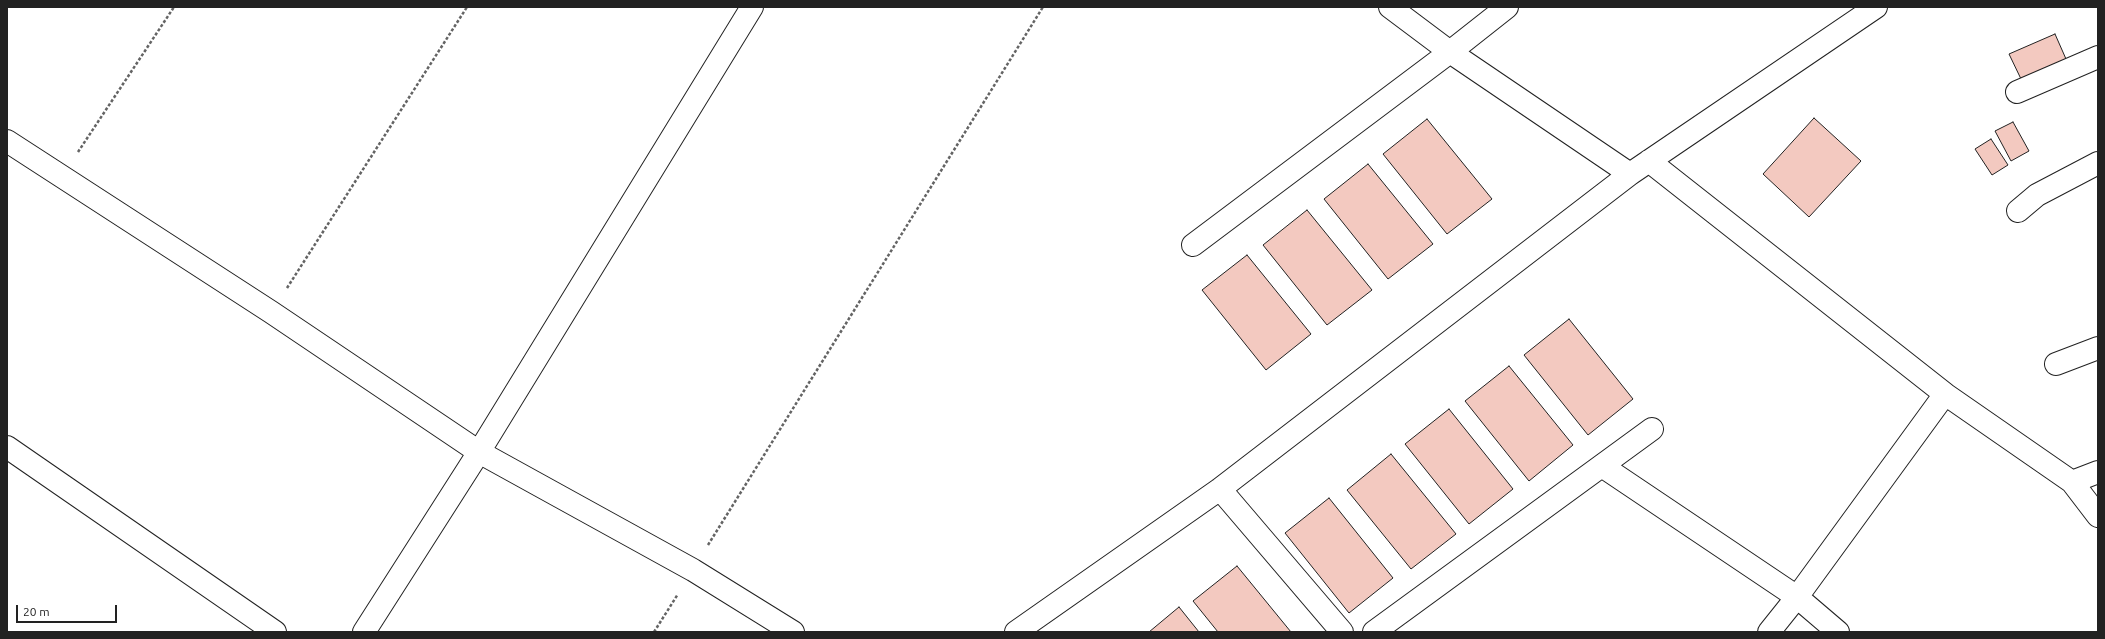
<!DOCTYPE html>
<html>
<head>
<meta charset="utf-8">
<style>
	body { margin:0 }
	#map { position:relative; width:2105px; height:639px; overflow:hidden; background:#fff; font-family:Ubuntu,sans-serif }
	canvas { display:block }
	.frame { position:absolute; inset:0; border:8px solid #222; pointer-events:none }
	.scale { position:absolute; left:16px; top:605px; width:101px; height:18px; box-sizing:border-box; border:2px solid #222; border-top:0; padding-left:5px; font-size:12px; line-height:14px; white-space:nowrap; color:#222; -webkit-text-stroke:3px #fff; paint-order:stroke }
</style>
</head>
<body>
<div id="map">
<canvas width="2105" height="639"></canvas>
<div class="frame"></div>
<div class="scale">20 m</div>
</div>
<script>
const ctx = document.querySelector('canvas').getContext('2d');
ctx.lineJoin = 'round';
function fill(path, color) { ctx.fillStyle = color; ctx.fill(path, 'evenodd'); }
const toPath = rows => new Path2D(rows.map(r => 'M' + r).join(''));
function trace(path, color, width, dash) { ctx.strokeStyle = color; ctx.lineWidth = width; ctx.lineCap = dash ? 'butt' : 'round'; ctx.setLineDash(dash || []); ctx.stroke(path); }
const building = toPath([
	[2055,34,2066,59,2021,79,2009,54,2055,34],
	[1814,118,1861,161,1809,217,1763,174,1814,118],
	[1427,119,1492,199,1447,234,1383,154,1427,119],
	[2013,122,2029,151,2011,161,1995,131,2013,122],
	[1991,139,2008,165,1992,175,1975,149,1991,139],
	[1368,164,1433,244,1388,279,1324,199,1368,164],
	[1307,210,1372,290,1327,325,1263,245,1307,210],
	[1247,255,1311,334,1266,370,1202,290,1247,255],
	[1569,319,1633,399,1588,435,1524,355,1569,319],
	[1509,366,1573,445,1529,481,1465,401,1509,366],
	[1449,409,1513,489,1469,524,1405,444,1449,409],
	[1391,454,1456,534,1411,569,1347,490,1391,454],
	[1329,498,1393,578,1349,613,1285,533,1329,498],
	[1237,566,1291,632,1218,632,1193,601,1237,566],
	[1179,607,1199,632,1149,632,1179,607]
]);
fill(building, '#f3c9c0');
trace(building, '#222', 1);
const minor = toPath([
	[1390,7,1450,52,1630,174],
	[2017,92,2098,57],
	[7,141,271,312,479,452,693,570,793,632],
	[1649,161,1945,394,1797,597,1838,632],
	[2018,211,2037,195,2098,163],
	[1193,245,1450,52,1507,7],
	[2056,364,2098,348],
	[1945,394,2072,482,2098,516],
	[7,447,275,632],
	[1602,466,1797,597,1769,632],
	[2072,482,2098,472],
	[1220,489,1342,632],
	[364,632,479,452,752,7],
	[1016,632,1220,489,1630,174,1876,7],
	[1374,632,1652,429]
]);
trace(minor, '#222', 24);
trace(toPath([
	[78,152,174,7],
	[287,288,467,7],
	[708,545,1043,7],
	[654,632,678,594]
]), '#646464', 2.5, [3, 2]);
trace(minor, '#fff', 22);
</script>
</body>
</html>
